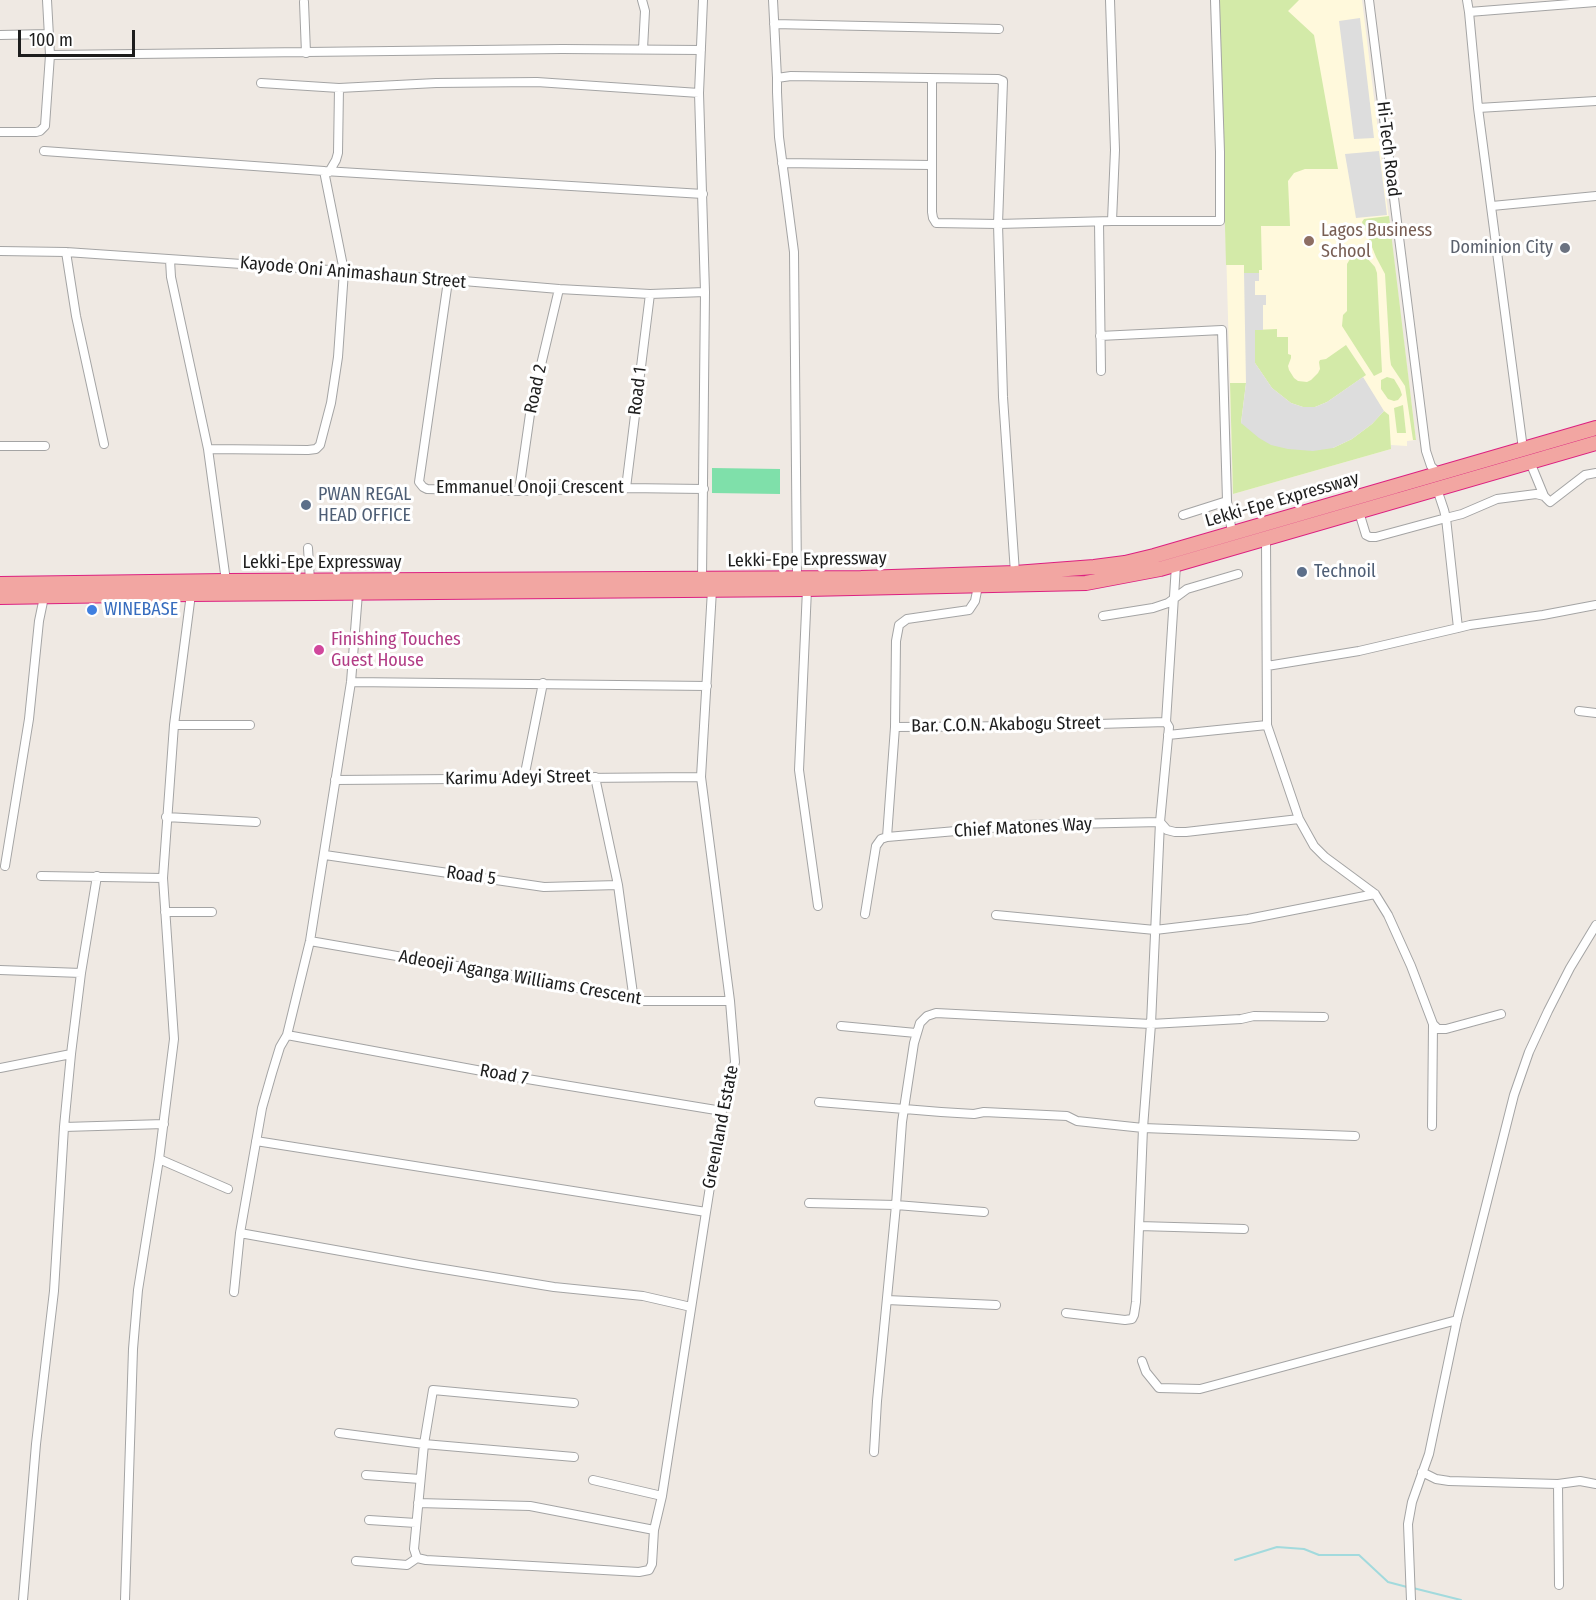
<!DOCTYPE html>
<html>
<head>
<meta charset="utf-8">
<style>
	body { margin:0 }
	#map { position:relative; width:1596px; height:1600px; overflow:hidden; background:#efe9e3; font-family:"Fira Sans Condensed",sans-serif }
	canvas { display:block }
	.scale { position:absolute; left:18px; top:30px; width:117px; height:27px; box-sizing:border-box; border:3px solid #1d1d1d; border-top:0; padding-left:8px; font-size:18px; line-height:21px; white-space:nowrap; color:#1d1d1d; -webkit-text-stroke:4px #fff; paint-order:stroke }
</style>
</head>
<body>
<div id="map">
<canvas width="1596" height="1600"></canvas>
<div class="scale">100 m</div>
</div>
<script>
const ctx = document.querySelector('canvas').getContext('2d');
ctx.lineJoin = 'round';
function fill(path, color) { ctx.fillStyle = color; ctx.fill(path, 'evenodd'); }
const toPath = rows => new Path2D(rows.map(r => 'M' + r).join(''));
function trace(path, color, width, dash) { ctx.strokeStyle = color; ctx.lineWidth = width; ctx.lineCap = dash ? 'butt' : 'round'; ctx.setLineDash(dash || []); ctx.stroke(path); }
function write(font, color, halo, rows, align = 'center') {
  ctx.font = font + ' "Fira Sans Condensed",sans-serif'; ctx.lineWidth = 6; ctx.setLineDash([]); ctx.textBaseline = 'middle'; ctx.strokeStyle = halo; ctx.fillStyle = color; for (const [text, x, y, turn = 0] of rows) {
    ctx.save(); ctx.translate(x, y); ctx.rotate((+turn || 0) * Math.PI / 180); ctx.textAlign = isNaN(turn) ? turn : align; if (halo) ctx.strokeText(text, 0, 0); ctx.fillText(text, 0, 0); ctx.restore();
  }
}
fill(toPath([
	[1219,0,1362,0,1416,440,1407,441,1407,446,1391,445,1391,449,1233,494]
]), '#fff9dc');
fill(toPath([
	[1219,0,1299,0,1288,11,1314,35,1338,169,1305,169,1294,173,1288,181,1290,226,1261,226,1262,270,1259,270,1259,273,1244,273,1244,265,1226,265],
	[1389,216,1416,440,1413,440,1405,386,1391,365,1390,358,1385,274,1376,257,1362,222,1364,219],
	[1355,256,1360,256,1366,257,1375,267,1377,273,1382,372,1374,376,1342,326,1343,315,1347,311,1347,264,1350,259],
	[1277,329,1277,337,1288,337,1288,354,1291,355,1291,358,1288,366,1289,370,1294,378,1298,381,1307,382,1311,380,1318,373,1320,369,1319,362,1320,360,1326,359,1346,345,1366,375,1327,402,1315,407,1303,407,1291,403,1272,388,1255,363,1255,330],
	[1387,377,1394,379,1400,389,1402,395,1398,400,1394,401,1388,399,1381,389,1381,380],
	[1230,383,1246,383,1241,423,1333,448,1352,439,1372,424,1384,411,1389,415,1391,449,1233,494],
	[1403,405,1406,433,1397,433,1394,408]
]), '#d3eaa8');
fill(toPath([
	[712,468,780,469,780,494,712,493]
]), '#7fe0aa');
fill(toPath([
	[1360,18,1374,138,1354,139,1339,21],
	[1379,151,1387,215,1356,218,1345,154],
	[1244,273,1259,273,1259,281,1255,281,1255,295,1266,295,1266,305,1263,305,1263,330,1255,330,1255,363,1272,388,1291,403,1303,407,1315,407,1327,402,1363,377,1384,411,1372,424,1352,439,1333,448,1313,451,1288,449,1271,445,1259,438,1241,423,1246,383]
]), '#ddd');
trace(toPath([
	[1235,1560,1277,1547,1304,1549,1319,1555,1359,1555,1388,1582,1407,1587],
	[1413,1588,1461,1600]
]), '#a2dadd', 2);
const minor = toPath([
	[642,0,645,11,643,49],
	[773,0,777,78],
	[1110,0,1115,150,1112,221],
	[1369,0,1426,451,1431,466,1438,473],
	[1467,0,1469,12],
	[304,2,306,53],
	[774,24,999,29],
	[0,35,49,34],
	[50,55,562,49,701,50],
	[932,79,932,212,933,218,936,223,998,224,1112,221,1220,221,1220,152,1215,0],
	[261,83,339,88,338,153,336,160,329,172],
	[339,88,436,83,537,82,699,93],
	[1478,108,1596,101],
	[0,132,36,132,40,131,45,126,50,55,47,0],
	[44,151,324,171,344,271,338,357,331,403,320,445,316,449,308,450,208,449],
	[782,163,931,165],
	[324,171,703,194],
	[1492,206,1596,196],
	[1099,222,1101,371],
	[0,251,66,252,344,271,559,289,650,294,705,292],
	[66,252,76,316,104,444],
	[170,260,171,277,208,449,226,581],
	[448,281,419,482,423,487,427,489,519,491,626,488,704,489],
	[1100,336,1222,330,1227,501,1232,533],
	[0,446,45,446],
	[1523,449,1478,108,1469,12,1596,2],
	[1530,462,1544,496],
	[1596,473,1585,475,1550,502,1544,496,1536,494,1497,499,1462,514,1446,518,1458,628,1470,625,1543,615,1596,605],
	[626,488,650,294],
	[519,491,531,407,559,289],
	[1359,512,1366,535,1370,537,1376,537,1446,518,1444,510,1437,489],
	[1183,515,1227,501],
	[1266,539,1267,725,1299,819,1314,846,1325,857,1375,894,1388,915,1411,966,1433,1024,1438,1029,1446,1029,1501,1014],
	[308,548,310,581],
	[702,579,705,292,699,93,703,0],
	[797,579,794,252,779,137,777,92,777,78,791,76,998,79,1003,81,998,224,1003,397,1015,573],
	[807,589,799,770,818,906],
	[1103,616,1153,608,1168,603,1187,589,1238,574],
	[1267,666,1359,651,1458,628],
	[351,682,707,686],
	[1579,711,1596,713],
	[174,725,250,725],
	[895,727,1031,726,1166,722],
	[1168,735,1267,725],
	[595,777,618,885,634,1001],
	[524,778,543,683],
	[335,780,701,777],
	[166,817,256,822],
	[887,837,1025,825,1160,822,1167,830,1175,832,1186,832,1299,819],
	[325,855,544,887,618,885],
	[5,866,29,719,39,621,44,597],
	[41,876,163,878],
	[165,912,212,912],
	[865,914,876,846,881,839,887,837,895,727,896,641,899,625,907,619,969,610,975,601,978,586],
	[996,915,1155,930,1248,919,1375,894],
	[310,941,420,960,542,980,634,1001,730,1001],
	[0,970,81,973],
	[841,1026,916,1033],
	[287,1035,509,1076,722,1111],
	[0,1068,71,1054],
	[819,1102,941,1112,974,1114,984,1112,1067,1116,1077,1121,1143,1128,1355,1136],
	[1432,1126,1433,1024],
	[64,1127,164,1124],
	[256,1141,706,1212,722,1111,735,1062,730,1001,701,777,712,590],
	[159,1159,228,1189],
	[809,1203,896,1205,984,1212],
	[1139,1226,1244,1229],
	[240,1233,419,1265,554,1287,643,1296,691,1307],
	[234,1292,240,1233,262,1108,272,1073,280,1047,287,1035,310,941,351,682,358,593],
	[887,1300,996,1305],
	[1066,1313,1125,1320,1132,1319,1134,1315,1136,1302,1143,1128,1151,1024,1160,822,1169,727,1166,722,1176,565],
	[1142,1361,1146,1372,1159,1388,1200,1389,1457,1320],
	[574,1403,433,1390,424,1444,414,1549,417,1558,426,1560,639,1572,649,1570,652,1564,654,1530],
	[339,1433,424,1444,574,1457],
	[874,1452,877,1401,896,1205,902,1122,914,1043,920,1023,927,1016,936,1013,1151,1024,1241,1019,1254,1016,1324,1017],
	[1422,1472,1436,1479,1449,1481,1558,1484,1580,1481,1596,1484],
	[366,1475,420,1479],
	[593,1480,662,1496],
	[1558,1484,1559,1585],
	[418,1503,530,1506,654,1530,662,1496,706,1212],
	[369,1520,416,1523],
	[356,1561,407,1565,417,1558],
	[23,1600,36,1444,54,1291,64,1127,71,1054,81,973,97,876],
	[125,1600,133,1349,138,1290,159,1159,174,1039,163,878,174,725,191,594],
	[1411,1600,1408,1524,1412,1502,1429,1454,1457,1320,1514,1095,1529,1052,1548,1011,1570,968,1596,925]
]);
const trunk = toPath([
	[0,584,226,581,861,578,1015,573,1094,567,1125,563,1154,556,1596,428],
	[0,597,191,594,807,589,1086,583,1160,569,1596,443]
]);
trace(minor, '#a4a4a4', 10);
trace(trunk, '#dc2080', 16);
trace(minor, '#fff', 8);
trace(trunk, '#f2a6a2', 14);
for (const [x, y, r, color] of [
	[1309,241,6,"#8d6e63"],
	[1565,248,6,"#6b7280"],
	[306,505,6,"#5c6f8a"],
	[1302,572,6,"#5c6f8a"],
	[92,610,6,"#3f7fe0"],
	[319,650,6,"#d1479c"]
]) { const dot = new Path2D(); dot.arc(x, y, r, 0, 2 * Math.PI); ctx.fillStyle = color; ctx.fill(dot); trace(dot, '#fff', 2); }
write('18px', '#1d1d1d', '#fff', [
	["Hi-Tech Road",1388,149,83],
	["Kayode Oni Animashaun Street",353,273,5],
	["Road 2",536,389,-78],
	["Road 1",638,391,-83],
	["Emmanuel Onoji Crescent",530,488],
	["Lekki-Epe Expressway",1282,500,-16],
	["Lekki-Epe Expressway",807,560,-1],
	["Lekki-Epe Expressway",322,563],
	["Bar. C.O.N. Akabogu Street",1006,725,-1],
	["Karimu Adeyi Street",518,778,-1],
	["Chief Matones Way",1023,828,-3],
	["Road 5",471,876,8],
	["Adeoeji Aganga Williams Crescent",520,978,10],
	["Road 7",504,1075,10],
	["Greenland Estate",721,1127,-79]
]);
write('18px', '#785e54', '#fff', [
	["Lagos Business",1321,231],
	["School",1321,252]
], 'left');
write('18px', '#5b616d', '#fff', [
	["Dominion City",1553,248]
], 'right');
write('18px', '#4e5e75', '#fff', [
	["PWAN REGAL",318,495],
	["HEAD OFFICE",318,516],
	["Technoil",1314,572]
], 'left');
write('18px', '#366cbe', '#fff', [
	["WINEBASE",104,610]
], 'left');
write('18px', '#b23c85', '#fff', [
	["Finishing Touches",331,640],
	["Guest House",331,661]
], 'left');
</script>
</body>
</html>
